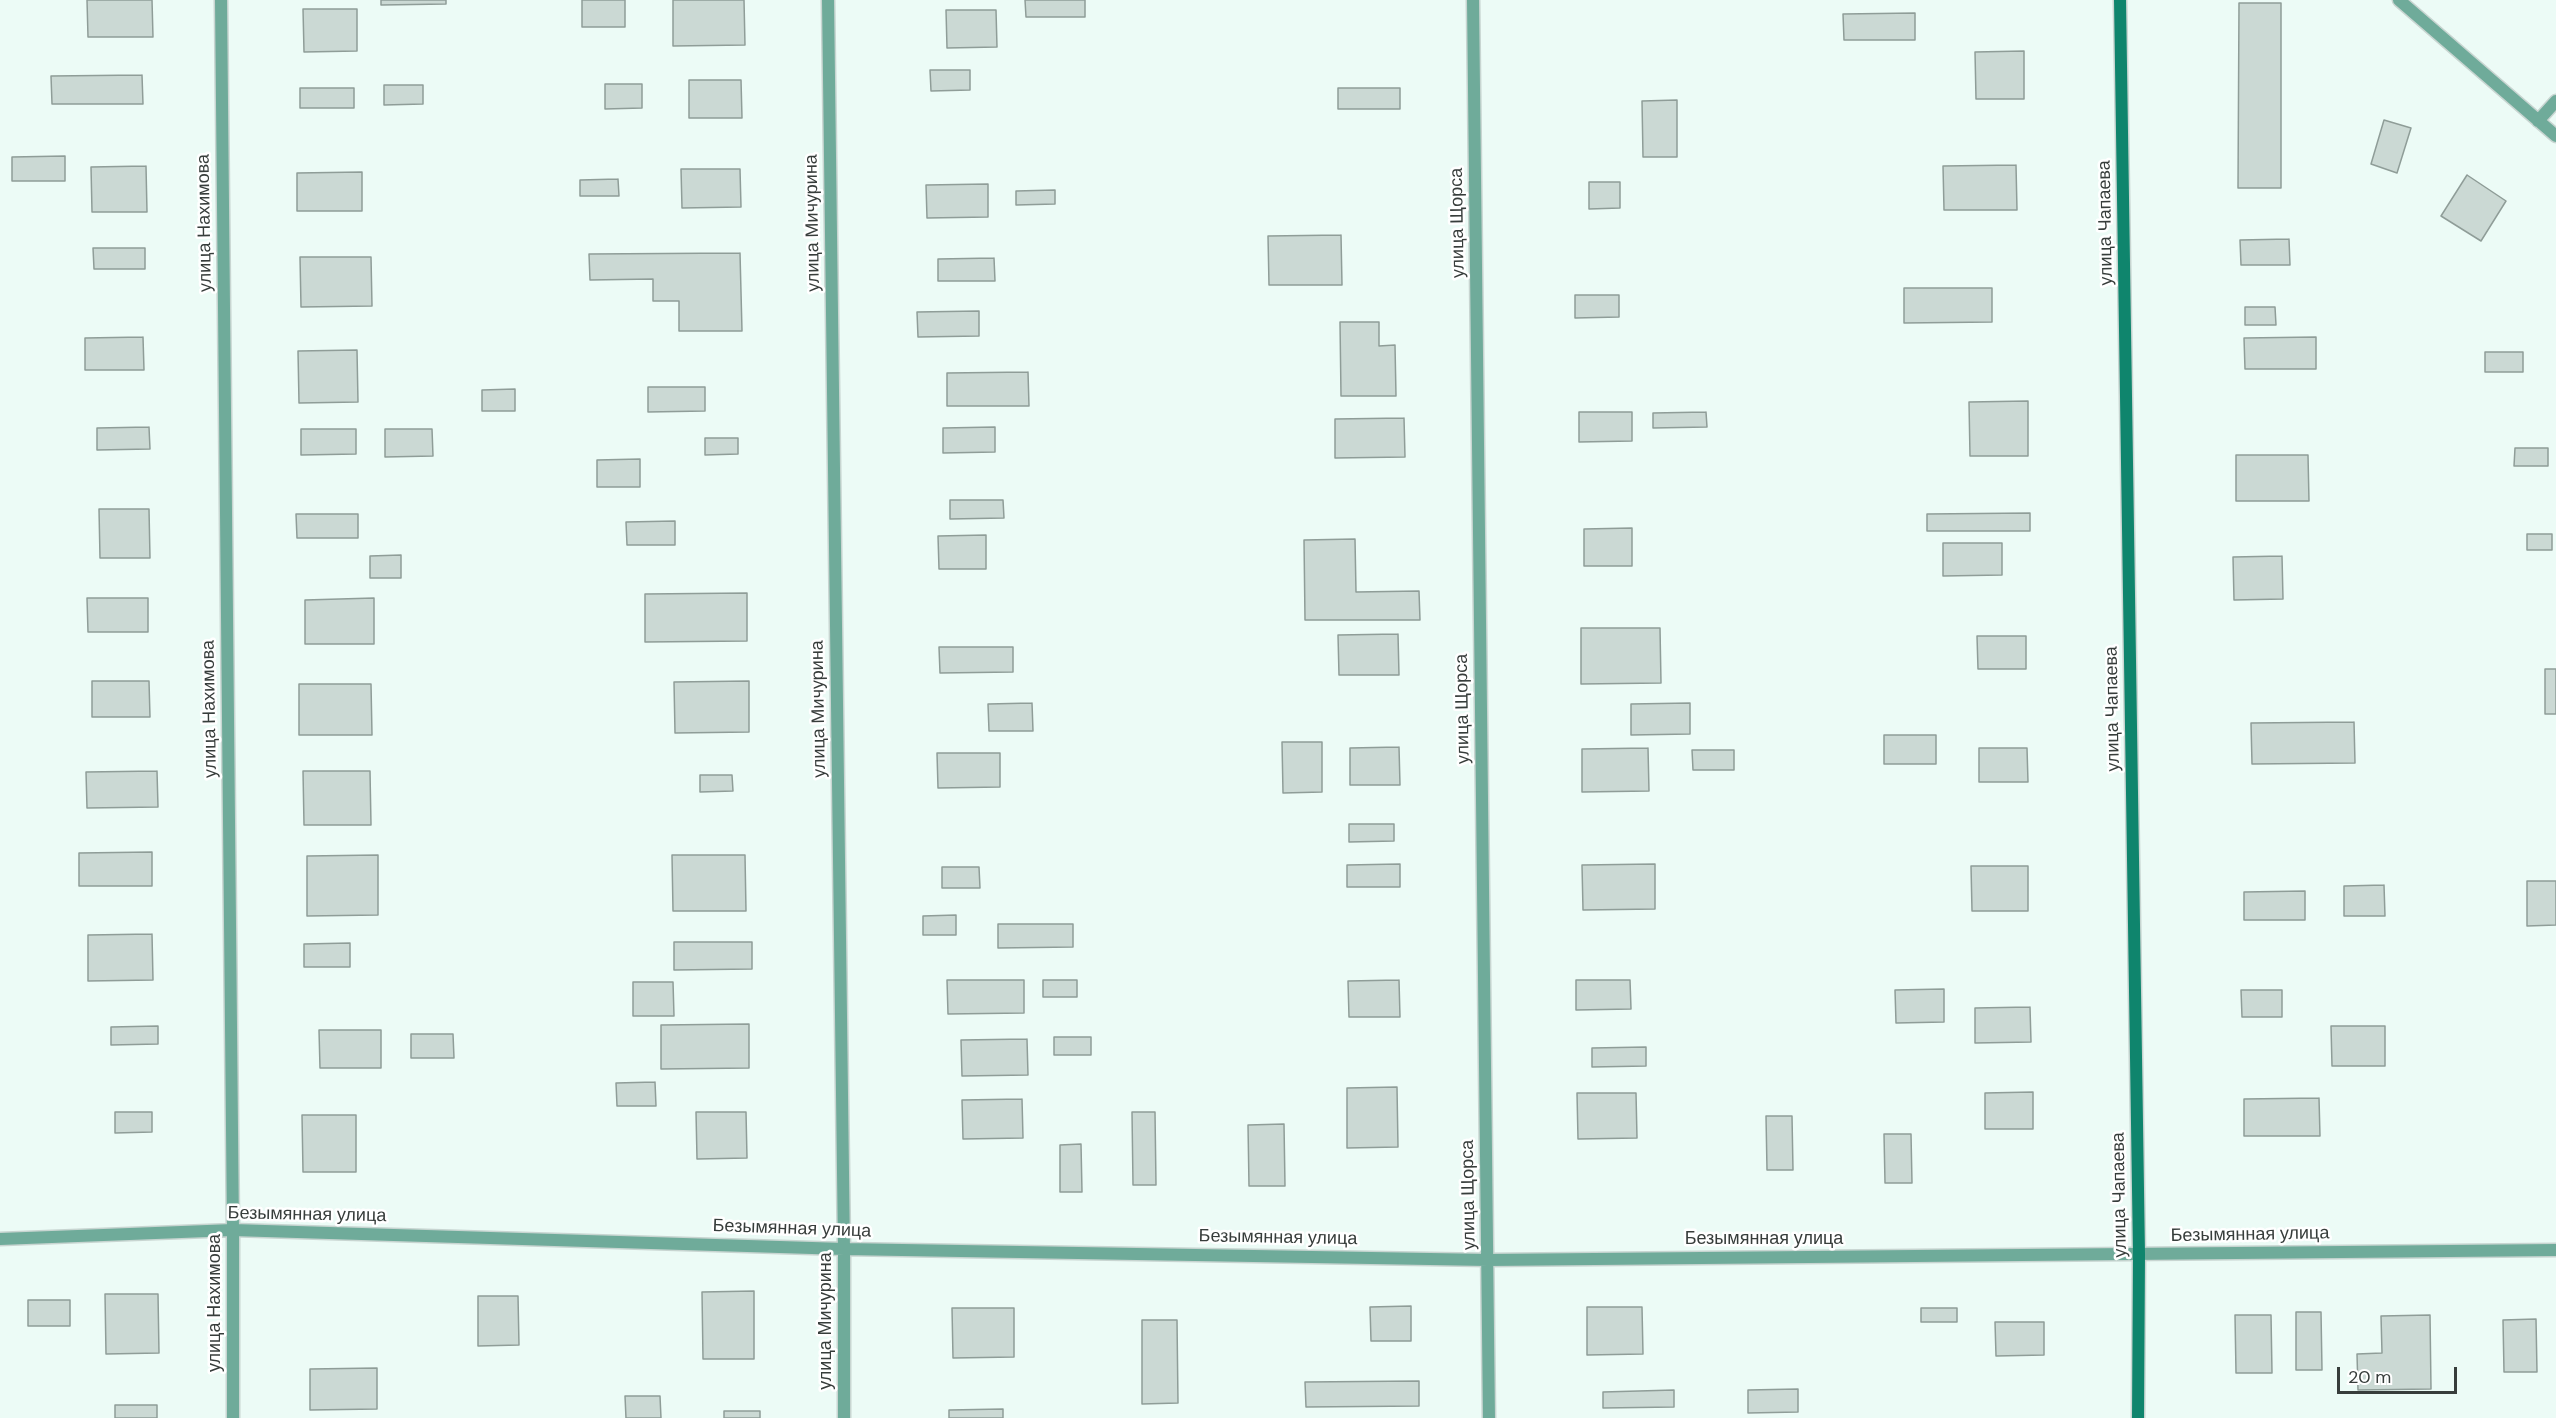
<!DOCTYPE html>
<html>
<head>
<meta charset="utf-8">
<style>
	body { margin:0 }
	#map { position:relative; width:2556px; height:1418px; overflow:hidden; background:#ecfbf6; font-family:"DM Sans",sans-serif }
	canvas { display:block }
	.scale { position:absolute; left:2337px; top:1367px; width:120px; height:27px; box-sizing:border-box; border:3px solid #373d3b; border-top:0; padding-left:8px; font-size:18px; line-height:21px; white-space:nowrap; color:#373d3b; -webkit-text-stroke:4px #fff; paint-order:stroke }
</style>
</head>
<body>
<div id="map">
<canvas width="2556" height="1418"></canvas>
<div class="scale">20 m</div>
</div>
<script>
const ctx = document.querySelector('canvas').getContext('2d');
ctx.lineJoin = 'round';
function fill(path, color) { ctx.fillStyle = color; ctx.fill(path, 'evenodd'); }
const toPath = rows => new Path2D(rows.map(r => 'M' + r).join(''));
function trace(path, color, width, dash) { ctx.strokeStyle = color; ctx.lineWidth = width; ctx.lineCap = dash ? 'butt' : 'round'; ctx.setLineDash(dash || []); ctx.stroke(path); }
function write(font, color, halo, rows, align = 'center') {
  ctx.font = font + ' "DM Sans",sans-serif'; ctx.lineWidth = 5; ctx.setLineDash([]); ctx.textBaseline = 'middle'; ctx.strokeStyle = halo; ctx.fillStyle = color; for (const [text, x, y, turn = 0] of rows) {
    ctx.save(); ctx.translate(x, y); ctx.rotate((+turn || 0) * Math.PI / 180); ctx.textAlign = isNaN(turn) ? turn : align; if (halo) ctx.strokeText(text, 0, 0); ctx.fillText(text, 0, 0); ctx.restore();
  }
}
const building = toPath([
	[87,0,152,0,153,37,88,37,87,0],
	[381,0,446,0,446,4,381,5,381,0],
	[582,0,625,0,625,27,582,27,582,0],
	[673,0,744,0,745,45,673,46,673,0],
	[1025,0,1085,0,1085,17,1026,17,1025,0],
	[2239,3,2281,3,2281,188,2238,188,2239,3],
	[303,9,357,9,357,51,304,52,303,9],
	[946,10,996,10,997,47,947,48,946,10],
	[1915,13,1915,40,1844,40,1843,14,1915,13],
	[2024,51,2024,99,1976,99,1975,52,2024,51],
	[930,70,970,70,970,90,931,91,930,70],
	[142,75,143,104,52,104,51,76,142,75],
	[689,80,741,80,742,118,689,118,689,80],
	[605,84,642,84,642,108,605,109,605,84],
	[384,85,423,85,423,104,384,105,384,85],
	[300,88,354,88,354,108,300,108,300,88],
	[1338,88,1400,88,1400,109,1338,109,1338,88],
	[1677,100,1677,157,1643,157,1642,101,1677,100],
	[2384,120,2411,128,2397,173,2371,164,2384,120],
	[65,156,65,181,12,181,12,157,65,156],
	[2016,165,2017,210,1944,210,1943,166,2016,165],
	[146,166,147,212,92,212,91,167,146,166],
	[681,169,740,169,741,207,682,208,681,169],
	[362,172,362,211,297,211,297,173,362,172],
	[2467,175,2506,201,2481,241,2441,216,2467,175],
	[618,179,619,196,580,196,580,180,618,179],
	[1589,182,1620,182,1620,208,1589,209,1589,182],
	[988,184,988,217,927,218,926,185,988,184],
	[1055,190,1055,204,1016,205,1016,191,1055,190],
	[1341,235,1342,285,1269,285,1268,236,1341,235],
	[2289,239,2290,265,2241,265,2240,240,2289,239],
	[93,248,145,248,145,269,94,269,93,248],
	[740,253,742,331,679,331,679,301,653,301,653,279,590,280,589,254,740,253],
	[300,257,371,257,372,306,301,307,300,257],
	[994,258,995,281,938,281,938,259,994,258],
	[1904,288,1992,288,1992,322,1904,323,1904,288],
	[1575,295,1619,295,1619,317,1575,318,1575,295],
	[2245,307,2275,307,2276,325,2245,325,2245,307],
	[979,311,979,336,918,337,917,312,979,311],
	[1340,322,1379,322,1379,346,1395,345,1396,396,1341,396,1340,322],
	[143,337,144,370,85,370,85,338,143,337],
	[2316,337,2316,369,2245,369,2244,338,2316,337],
	[357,350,358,402,299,403,298,351,357,350],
	[2485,352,2523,352,2523,372,2485,372,2485,352],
	[1028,372,1029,406,947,406,947,373,1028,372],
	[648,387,705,387,705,411,648,412,648,387],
	[515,389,515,411,482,411,482,390,515,389],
	[2028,401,2028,456,1970,456,1969,402,2028,401],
	[1579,412,1632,412,1632,441,1579,442,1579,412],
	[1706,412,1707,427,1653,428,1653,413,1706,412],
	[1404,418,1405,457,1335,458,1335,419,1404,418],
	[149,427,150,449,97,450,97,428,149,427],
	[995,427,995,452,943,453,943,428,995,427],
	[301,429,356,429,356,454,301,455,301,429],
	[385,429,432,429,433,456,385,457,385,429],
	[705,438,738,438,738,454,705,455,705,438],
	[2515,448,2548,448,2548,466,2514,466,2515,448],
	[2236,455,2308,455,2309,501,2236,501,2236,455],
	[640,459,640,487,597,487,597,460,640,459],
	[950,500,1003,500,1004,518,950,519,950,500],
	[99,509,149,509,150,558,100,558,99,509],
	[2030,513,2030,531,1927,531,1927,514,2030,513],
	[296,514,358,514,358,538,297,538,296,514],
	[675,521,675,545,627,545,626,522,675,521],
	[1632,528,1632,566,1584,566,1584,529,1632,528],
	[2527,534,2552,534,2552,550,2527,550,2527,534],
	[986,535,986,569,939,569,938,536,986,535],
	[1355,539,1356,592,1419,591,1420,620,1305,620,1304,540,1355,539],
	[1943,543,2002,543,2002,575,1943,576,1943,543],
	[401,555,401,578,370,578,370,556,401,555],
	[2282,556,2283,599,2234,600,2233,557,2282,556],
	[747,593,747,641,645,642,645,594,747,593],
	[87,598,148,598,148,632,88,632,87,598],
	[374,598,374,644,305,644,305,600,374,598],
	[1581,628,1660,628,1661,683,1581,684,1581,628],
	[1398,634,1399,675,1339,675,1338,635,1398,634],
	[1977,636,2026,636,2026,669,1978,669,1977,636],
	[939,647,1013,647,1013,672,940,673,939,647],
	[2545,669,2556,669,2556,714,2545,714,2545,669],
	[92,681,149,681,150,717,92,717,92,681],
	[749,681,749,732,675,733,674,682,749,681],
	[299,684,371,684,372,735,299,735,299,684],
	[1032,703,1033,731,989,731,988,704,1032,703],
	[1690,703,1690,734,1631,735,1631,704,1690,703],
	[2354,722,2355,763,2252,764,2251,723,2354,722],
	[1884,735,1936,735,1936,764,1884,764,1884,735],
	[1282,742,1322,742,1322,792,1283,793,1282,742],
	[1399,747,1400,785,1350,785,1350,748,1399,747],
	[1648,748,1649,791,1582,792,1582,749,1648,748],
	[1979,748,2027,748,2028,782,1979,782,1979,748],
	[1692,750,1734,750,1734,770,1693,770,1692,750],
	[937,753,1000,753,1000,787,938,788,937,753],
	[157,771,158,807,87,808,86,772,157,771],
	[303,771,370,771,371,825,304,825,303,771],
	[700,775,732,775,733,791,700,792,700,775],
	[1349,824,1394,824,1394,841,1349,842,1349,824],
	[152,852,152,886,79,886,79,853,152,852],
	[378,855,378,915,307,916,307,856,378,855],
	[672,855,745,855,746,911,673,911,672,855],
	[1400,864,1400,887,1347,887,1347,865,1400,864],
	[1655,864,1655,909,1583,910,1582,865,1655,864],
	[1971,866,2028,866,2028,911,1972,911,1971,866],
	[942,867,979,867,980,888,942,888,942,867],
	[2527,881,2556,881,2556,925,2527,926,2527,881],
	[2384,885,2385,916,2344,916,2344,886,2384,885],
	[2305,891,2305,920,2244,920,2244,892,2305,891],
	[956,915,956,935,923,935,923,916,956,915],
	[998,924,1073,924,1073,947,998,948,998,924],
	[152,934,153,980,88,981,88,935,152,934],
	[674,942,752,942,752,969,674,970,674,942],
	[350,943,350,967,304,967,304,944,350,943],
	[947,980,1024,980,1024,1013,948,1014,947,980],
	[1043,980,1077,980,1077,997,1043,997,1043,980],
	[1399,980,1400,1017,1349,1017,1348,981,1399,980],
	[1576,980,1630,980,1631,1009,1576,1010,1576,980],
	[633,982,673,982,674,1016,633,1016,633,982],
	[1944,989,1944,1022,1896,1023,1895,990,1944,989],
	[2241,990,2282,990,2282,1017,2242,1017,2241,990],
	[2030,1007,2031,1042,1975,1043,1975,1008,2030,1007],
	[749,1024,749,1068,661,1069,661,1025,749,1024],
	[158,1026,158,1044,111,1045,111,1027,158,1026],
	[2331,1026,2385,1026,2385,1066,2332,1066,2331,1026],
	[319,1030,381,1030,381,1068,320,1068,319,1030],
	[411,1034,453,1034,454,1058,411,1058,411,1034],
	[1054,1037,1091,1037,1091,1055,1054,1055,1054,1037],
	[1027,1039,1028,1075,962,1076,961,1040,1027,1039],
	[1646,1047,1646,1066,1592,1067,1592,1048,1646,1047],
	[655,1082,656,1106,617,1106,616,1083,655,1082],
	[1397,1087,1398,1147,1347,1148,1347,1088,1397,1087],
	[2033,1092,2033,1129,1985,1129,1985,1093,2033,1092],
	[1577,1093,1636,1093,1637,1138,1578,1139,1577,1093],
	[2319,1098,2320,1136,2244,1136,2244,1099,2319,1098],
	[1022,1099,1023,1138,963,1139,962,1100,1022,1099],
	[115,1112,152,1112,152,1132,115,1133,115,1112],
	[696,1112,746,1112,747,1158,697,1159,696,1112],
	[1132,1112,1155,1112,1156,1185,1133,1185,1132,1112],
	[302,1115,356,1115,356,1172,303,1172,302,1115],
	[1766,1116,1792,1116,1793,1170,1767,1170,1766,1116],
	[1284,1124,1285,1186,1249,1186,1248,1125,1284,1124],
	[1884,1134,1911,1134,1912,1183,1885,1183,1884,1134],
	[1081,1144,1082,1192,1060,1192,1060,1145,1081,1144],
	[754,1291,754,1359,703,1359,702,1292,754,1291],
	[105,1294,158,1294,159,1353,106,1354,105,1294],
	[478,1296,518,1296,519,1345,478,1346,478,1296],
	[28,1300,70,1300,70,1326,28,1326,28,1300],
	[1411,1306,1411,1341,1371,1341,1370,1307,1411,1306],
	[1587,1307,1642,1307,1643,1354,1587,1355,1587,1307],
	[952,1308,1014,1308,1014,1357,953,1358,952,1308],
	[1921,1308,1957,1308,1957,1322,1921,1322,1921,1308],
	[2296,1312,2321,1312,2322,1370,2296,1370,2296,1312],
	[2235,1315,2271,1315,2272,1373,2236,1373,2235,1315],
	[2430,1315,2431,1389,2358,1390,2357,1354,2382,1353,2381,1316,2430,1315],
	[2536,1319,2537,1372,2504,1372,2503,1320,2536,1319],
	[1142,1320,1177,1320,1178,1403,1142,1404,1142,1320],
	[1995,1322,2044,1322,2044,1355,1996,1356,1995,1322],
	[377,1368,377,1409,310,1410,310,1369,377,1368],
	[1419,1381,1419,1406,1306,1407,1305,1382,1419,1381],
	[1798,1389,1798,1412,1748,1413,1748,1390,1798,1389],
	[1674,1390,1674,1407,1603,1408,1603,1392,1674,1390],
	[625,1396,660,1396,661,1418,626,1418,625,1396],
	[115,1405,157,1405,157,1418,115,1418,115,1405],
	[1003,1409,1003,1418,949,1418,949,1410,1003,1409],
	[724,1411,760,1411,760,1418,724,1418,724,1411]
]);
fill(building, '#cbd9d4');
trace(building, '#8f9d98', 1.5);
const street = toPath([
	[221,0,233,1230,233,1418],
	[828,0,844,1249,844,1418],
	[1473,0,1489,1418],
	[2399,0,2556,136],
	[2538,121,2556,101],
	[0,1239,233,1230,844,1249,1488,1260,2556,1250]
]);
const secondary = toPath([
	[2120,0,2139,1254,2138,1418]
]);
trace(street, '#c8d5d1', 15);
trace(secondary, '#c8d5d1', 15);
trace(street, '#6fab9a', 12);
trace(secondary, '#0f856d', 12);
write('18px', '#373d3b', '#fff', [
	["улица Нахимова",205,223,-91],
	["улица Мичурина",813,223,-91],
	["улица Щорса",1458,223,-91],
	["улица Чапаева",2106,223,-91],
	["улица Нахимова",210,709,-91],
	["улица Мичурина",819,709,-91],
	["улица Щорса",1463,709,-91],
	["улица Чапаева",2113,709,-91],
	["улица Щорса",1469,1195,-91],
	["улица Чапаева",2120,1195,-91],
	["Безымянная улица",307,1215,1],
	["Безымянная улица",792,1229,2],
	["Безымянная улица",2250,1235,-1],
	["Безымянная улица",1278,1238,1],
	["Безымянная улица",1764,1239],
	["улица Нахимова",215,1303,-90],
	["улица Мичурина",826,1321,-90]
]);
</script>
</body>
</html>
